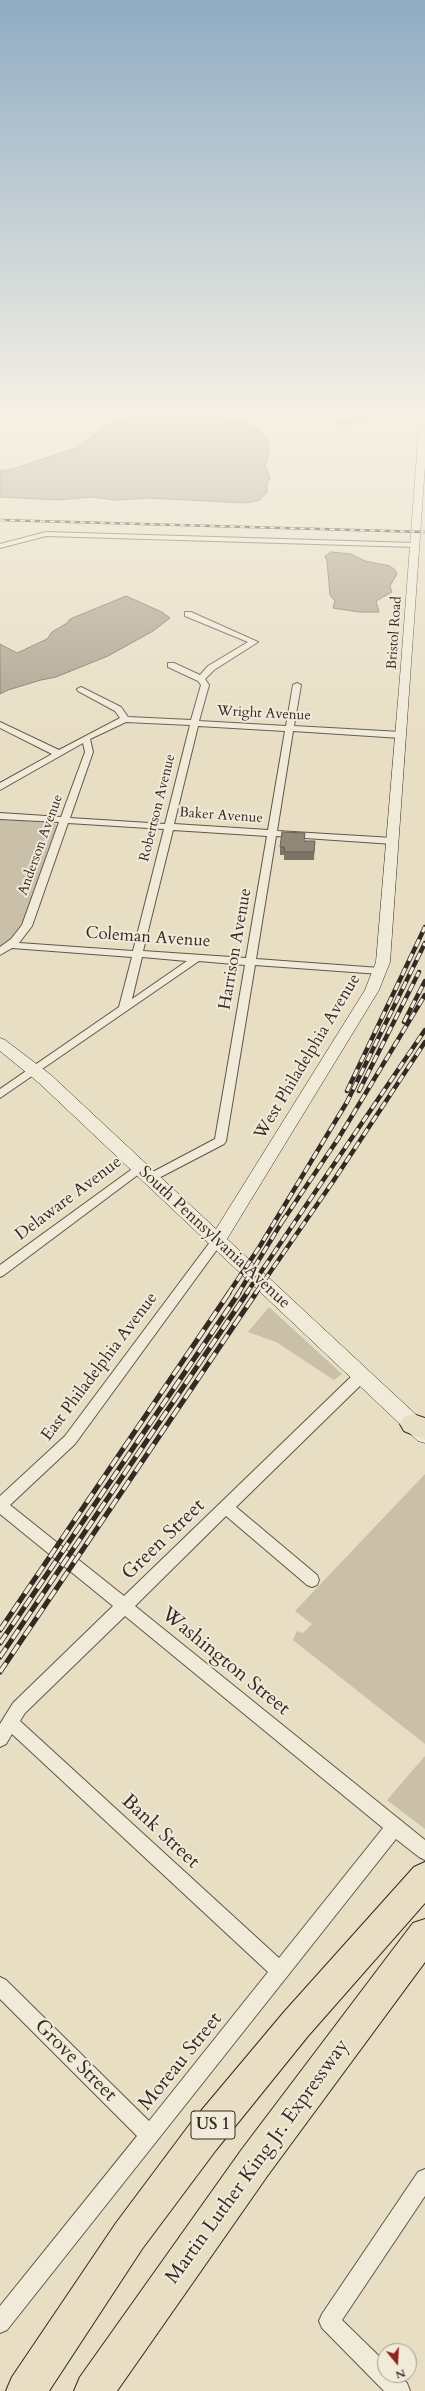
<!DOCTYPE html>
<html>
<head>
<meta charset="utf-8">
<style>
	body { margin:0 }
	#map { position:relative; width:425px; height:2391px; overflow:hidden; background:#e8dec4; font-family:Cardo,serif }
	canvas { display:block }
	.north { position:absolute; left:377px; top:2343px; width:40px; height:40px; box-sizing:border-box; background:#f0ead9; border:1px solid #a69c90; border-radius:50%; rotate:162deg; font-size:11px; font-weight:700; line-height:16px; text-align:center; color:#362823 }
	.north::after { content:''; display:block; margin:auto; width:14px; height:18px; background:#8f2418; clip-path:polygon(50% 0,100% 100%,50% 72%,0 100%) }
</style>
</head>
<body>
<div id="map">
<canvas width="425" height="2391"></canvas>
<div class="north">N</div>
</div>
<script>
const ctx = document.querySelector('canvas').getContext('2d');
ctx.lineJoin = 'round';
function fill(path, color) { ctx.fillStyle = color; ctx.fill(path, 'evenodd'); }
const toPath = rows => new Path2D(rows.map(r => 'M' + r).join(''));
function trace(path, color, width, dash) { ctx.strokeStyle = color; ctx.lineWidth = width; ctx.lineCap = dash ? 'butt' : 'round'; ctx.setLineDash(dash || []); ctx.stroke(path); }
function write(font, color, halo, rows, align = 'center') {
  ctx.font = font + ' Cardo,serif'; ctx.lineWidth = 4; ctx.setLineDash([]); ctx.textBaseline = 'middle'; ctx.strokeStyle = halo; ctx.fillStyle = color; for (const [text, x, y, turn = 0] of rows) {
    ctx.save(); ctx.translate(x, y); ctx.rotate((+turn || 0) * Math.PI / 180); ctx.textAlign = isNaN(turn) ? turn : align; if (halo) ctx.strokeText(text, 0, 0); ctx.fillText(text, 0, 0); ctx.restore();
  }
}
fill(toPath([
	[0,820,52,822,58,826,24,922,17,933,0,948],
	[269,1307,342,1374,334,1380,276,1342,248,1332],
	[425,1474,425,1744,293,1640,297,1631,303,1633,312,1624,295,1611],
	[425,1756,425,1829,387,1800]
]), '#cabfa9');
const water = toPath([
	[139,414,207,414,246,422,258,428,268,440,269,454,265,465,270,479,267,483,267,492,260,500,245,503,149,498,115,500,90,497,58,500,0,497,0,471,13,469,76,448,105,426,139,414],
	[331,552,351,554,365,561,390,566,395,570,397,574,390,586,392,592,376,601,379,612,359,612,333,608,335,601,330,595,327,561,325,556,331,552],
	[126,596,162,612,170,618,153,631,108,656,56,677,41,680,8,690,0,694,0,644,17,653,47,639,52,632,67,623,70,619,126,596]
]);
fill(water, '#aba08d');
trace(water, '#7c7063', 1);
const street = toPath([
	[362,414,370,414,344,424,339,423,362,414],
	[46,532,415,543,418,545,415,547,46,536,0,548,0,544,46,532],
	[185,612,191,612,258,642,214,670,205,679,209,685,199,721,286,726,293,685,297,683,301,685,294,726,401,732,405,735,401,738,293,731,277,831,393,838,398,841,393,844,276,836,256,959,380,968,385,971,380,974,255,965,226,1141,224,1144,151,1182,147,1181,145,1178,147,1175,215,1139,245,965,199,961,0,1098,0,1089,119,1007,132,957,12,948,0,955,0,947,11,939,22,925,59,822,0,819,0,813,61,817,85,752,83,743,0,790,0,783,52,754,0,728,0,722,59,750,120,718,115,711,78,691,77,689,81,687,121,707,128,717,191,720,201,685,198,681,168,667,168,663,174,663,200,675,208,666,248,642,185,616,185,612],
	[126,722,190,725,165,824,70,818,93,752,90,739,126,722],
	[198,726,285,731,268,830,174,824,198,726],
	[68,823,164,829,133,951,19,943,32,926,68,823],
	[173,830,267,836,246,958,143,951,173,830],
	[142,957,187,961,132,999,142,957],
	[139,1164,143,1165,145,1168,143,1171,4,1275,0,1277,0,1265,139,1164],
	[217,1237,221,1238,223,1241,221,1244,75,1444,10,1505,124,1596,357,1371,362,1370,367,1371,369,1375,367,1379,236,1507,317,1575,319,1580,317,1585,312,1587,307,1585,226,1516,135,1606,425,1840,425,1860,419,1857,396,1839,7,2330,0,2333,0,2306,137,2136,0,1999,0,1977,6,1980,149,2121,268,1972,12,1734,6,1744,0,1747,0,1724,13,1703,113,1606,0,1514,0,1496,65,1436,213,1238,217,1237],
	[125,1616,383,1828,279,1958,20,1721,25,1713,125,1616],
	[425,2169,425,2196,342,2320,385,2362,385,2375,398,2375,407,2383,410,2391,384,2391,322,2328,319,2321,322,2314,418,2172,425,2169]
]);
const secondary = toPath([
	[420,414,425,414,425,465,390,962,379,990,227,1239,425,1423,425,1443,418,1441,39,1083,0,1051,0,1038,5,1040,51,1075,216,1229,365,990,376,962,401,665,420,414]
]);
const highway = toPath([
	[413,1414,425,1418,425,1440,404,1431,400,1424,404,1417,413,1414],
	[425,1862,425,1903,308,2036,216,2150,142,2249,49,2391,6,2391,12,2377,116,2223,190,2124,284,2012,414,1867,425,1862],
	[425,1919,425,1962,268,2175,117,2391,74,2391,80,2377,242,2149,413,1923,425,1919]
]);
trace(street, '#62564b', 2);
trace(secondary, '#362823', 1);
trace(highway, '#362823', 2);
fill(street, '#f0ead9');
fill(secondary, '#f0ead9');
fill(highway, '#e8dec4');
const railFar2 = toPath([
	[0,520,425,532]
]);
const railFar1 = toPath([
	[404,1022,425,981],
	[347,1091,425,927],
	[359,1091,419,972],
	[282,1222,338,1139,425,995],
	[228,1294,260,1246,347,1102,425,943],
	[238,1294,285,1217],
	[246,1294,425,1030],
	[255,1294,332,1183,425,1042]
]);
const rail = toPath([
	[0,1630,229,1293],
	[0,1643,239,1293],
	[0,1657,247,1293],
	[0,1672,256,1293]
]);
trace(railFar2, '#362823', 2.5);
trace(railFar1, '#362823', 4.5);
trace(rail, '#362823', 5);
trace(railFar2, '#f0ead9', 1.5, [5]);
trace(railFar1, '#f0ead9', 3, [8]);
trace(rail, '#f0ead9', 3.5, [11]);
fill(toPath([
	[304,841,315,841,314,860,284,860,284,855,280,855,280,847]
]), '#7e7466');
const building = toPath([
	[282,832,305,833,304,841,315,841,314,852,285,852,284,847,280,847,282,832]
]);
fill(building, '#938777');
trace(building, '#675e53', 1);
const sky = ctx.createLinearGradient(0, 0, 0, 748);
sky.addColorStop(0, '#8facc4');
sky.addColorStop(0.55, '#f5f0e4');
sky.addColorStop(1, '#f5f0e400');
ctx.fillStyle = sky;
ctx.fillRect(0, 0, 425, 748);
write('14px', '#362823', '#f0ead9', [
	["Bristol Road",395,633,-86],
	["Wright Avenue",264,714,3],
	["Robertson Avenue",158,808,-76],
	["Baker Avenue",221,816,4],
	["Anderson Avenue",41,845,-70]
]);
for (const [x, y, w] of [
	[213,2125,44]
]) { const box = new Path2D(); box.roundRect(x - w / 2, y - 14, w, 28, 3); ctx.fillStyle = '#f0ead9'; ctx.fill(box); trace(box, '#362823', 1); }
write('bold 16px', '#362823', null, [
	["US 1",213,2125]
]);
write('17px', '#362823', '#f0ead9', [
	["Coleman Avenue",148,938,4],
	["Harrison Avenue",236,949,-80],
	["West Philadelphia Avenue",308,1057,-59],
	["Delaware Avenue",69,1199,-37],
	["South Pennsylvania Avenue",214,1238,43],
	["East Philadelphia Avenue",100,1367,-53]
]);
write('20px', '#362823', '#f0ead9', [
	["Green Street",164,1540,-44],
	["Washington Street",225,1662,39],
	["Bank Street",160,1832,43],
	["Grove Street",75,2061,45],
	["Moreau Street",181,2062,-51],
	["Martin Luther King Jr. Expressway",258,2162,-54]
]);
</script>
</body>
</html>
